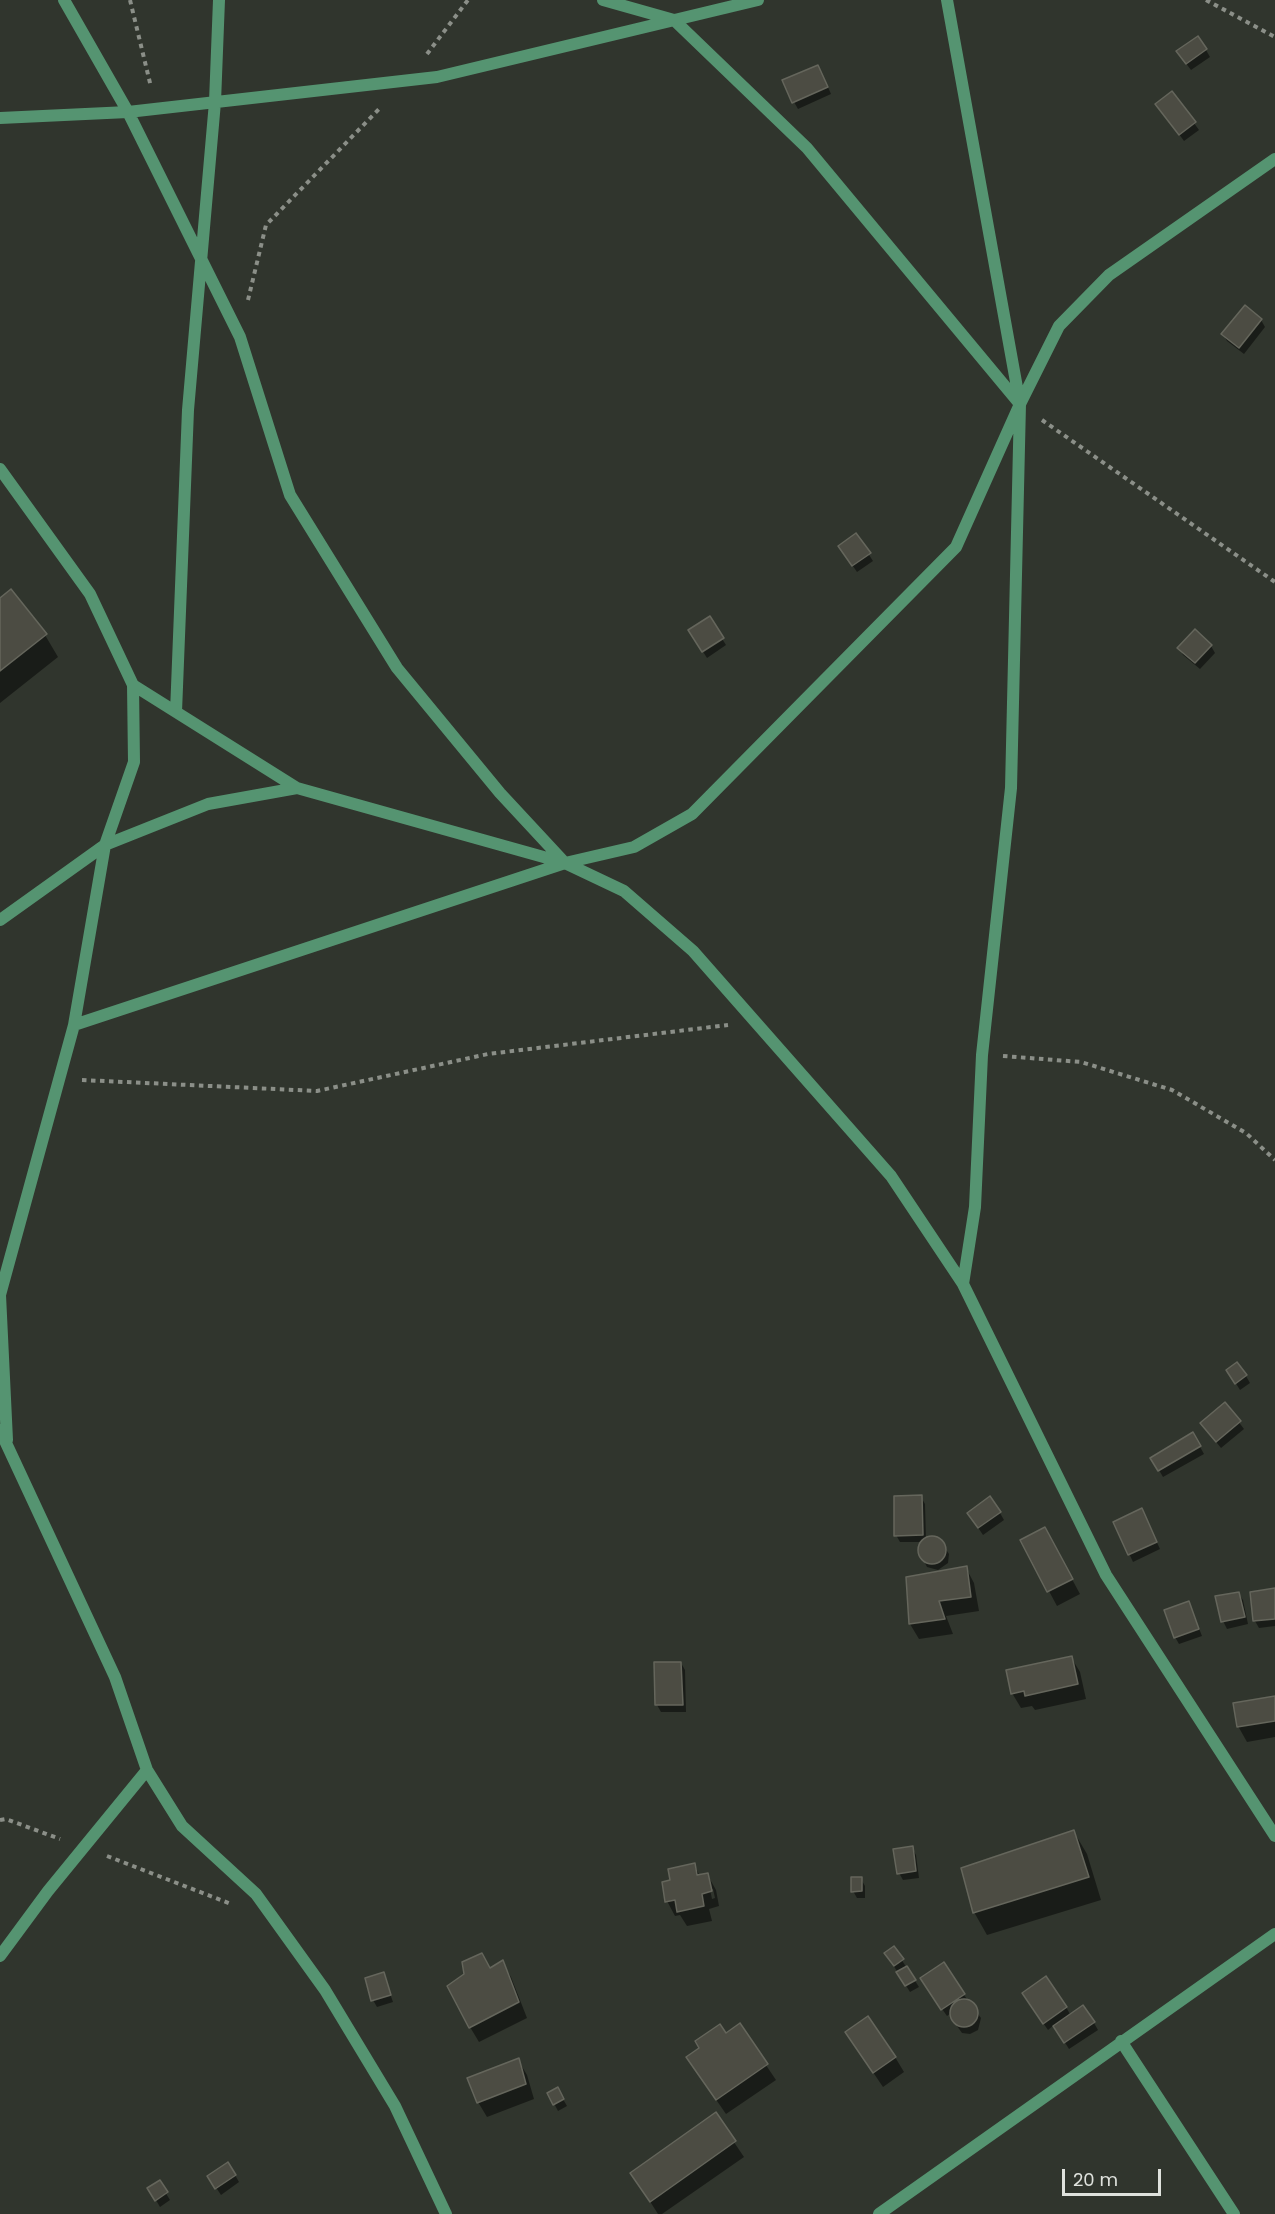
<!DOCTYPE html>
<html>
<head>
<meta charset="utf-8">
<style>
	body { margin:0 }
	#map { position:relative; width:1275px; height:2214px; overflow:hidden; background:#30352d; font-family:Poppins,sans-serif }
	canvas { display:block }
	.scale { position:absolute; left:1062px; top:2169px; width:99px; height:27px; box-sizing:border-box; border:3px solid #dfe2dd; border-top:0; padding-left:8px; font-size:18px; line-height:21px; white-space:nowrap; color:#dfe2dd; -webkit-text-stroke:4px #30352d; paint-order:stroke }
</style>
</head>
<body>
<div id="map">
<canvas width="1275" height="2214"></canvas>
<div class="scale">20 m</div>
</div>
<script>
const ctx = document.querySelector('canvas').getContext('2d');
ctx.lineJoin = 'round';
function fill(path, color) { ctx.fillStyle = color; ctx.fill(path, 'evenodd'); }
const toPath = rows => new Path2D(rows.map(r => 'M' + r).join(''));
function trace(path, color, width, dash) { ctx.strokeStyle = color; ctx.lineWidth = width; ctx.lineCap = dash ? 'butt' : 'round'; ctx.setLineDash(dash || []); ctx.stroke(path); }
fill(toPath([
	[1206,50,1210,57,1191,70,1182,58],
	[822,74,831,94,798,109,794,102],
	[1172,93,1199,130,1184,141,1157,104],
	[1261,320,1265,327,1244,354,1227,341,1223,334],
	[856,535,873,561,857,572,844,553],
	[0,599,45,635,58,657,0,703],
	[709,618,726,645,707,658,690,631],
	[1195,632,1211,646,1215,653,1200,669,1183,655,1179,648],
	[1246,1376,1250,1383,1240,1390,1232,1377],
	[1225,1404,1244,1429,1221,1448,1201,1423],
	[1193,1434,1204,1454,1163,1477,1152,1458],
	[921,1497,925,1504,926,1540,931,1537,939,1539,949,1554,948,1563,938,1570,927,1567,919,1551,921,1542,900,1542,896,1535],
	[1000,1513,1004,1520,983,1535,973,1520],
	[1145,1517,1160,1549,1133,1562,1115,1523],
	[1022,1541,1053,1544,1080,1594,1057,1606],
	[966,1568,974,1583,979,1611,946,1616,953,1634,919,1639,910,1624,907,1578],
	[1275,1590,1275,1626,1259,1628,1255,1621,1252,1593],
	[1238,1593,1243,1600,1248,1624,1227,1629,1223,1621],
	[1189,1603,1202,1636,1179,1644,1175,1637],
	[1071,1657,1080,1672,1086,1699,1035,1710,1032,1706,1021,1708,1012,1693],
	[681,1663,685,1670,686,1712,661,1712,657,1705,656,1664],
	[1275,1697,1275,1737,1247,1742,1238,1726],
	[1074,1832,1087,1854,1101,1900,987,1935,974,1912],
	[912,1848,916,1855,919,1878,903,1880,899,1873],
	[694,1865,700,1876,707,1874,716,1890,719,1906,709,1909,712,1921,687,1926,680,1915,675,1916,667,1901,672,1881],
	[710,1889,713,1889,715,1898,712,1899],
	[861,1879,865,1886,865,1898,857,1898,853,1891],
	[894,1948,919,1987,910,1992,890,1960],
	[502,1962,511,1977,527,2018,479,2042,470,2027,490,1970],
	[383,1974,393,2002,377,2007,373,2000],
	[926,1986,964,1995,981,2018,978,2030,970,2034,962,2033,952,2019,951,2013,947,2016],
	[1028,2001,1066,2007,1071,2016,1094,2023,1098,2030,1069,2049,1054,2025,1048,2030],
	[739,2025,776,2080,726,2114,697,2072,725,2035],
	[856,2047,895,2057,904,2072,883,2087],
	[518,2060,527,2075,534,2099,487,2117,478,2102],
	[557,2089,567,2106,558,2111,549,2094],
	[715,2114,744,2157,662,2214,658,2214,632,2173],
	[235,2175,239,2182,221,2195,213,2183],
	[159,2182,170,2200,160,2207,149,2188]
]), '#0007');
const building = toPath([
	[1198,36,1207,49,1186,64,1176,51,1198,36],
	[818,65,828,87,792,103,782,80,818,65],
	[1172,91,1196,122,1179,135,1155,104,1172,91],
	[1245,305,1262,319,1239,348,1221,334,1245,305],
	[856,533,871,553,852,566,838,546,856,533],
	[11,589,47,634,0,671,0,598,11,589],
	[710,616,724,638,702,652,688,630,710,616],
	[1195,629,1212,645,1195,663,1177,648,1195,629],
	[1237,1362,1247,1375,1235,1384,1226,1370,1237,1362],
	[1225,1402,1241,1421,1216,1442,1200,1423,1225,1402],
	[1193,1432,1201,1446,1158,1471,1150,1458,1193,1432],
	[922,1495,923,1535,894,1536,894,1496,922,1495],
	[990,1496,1001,1512,978,1528,967,1513,990,1496],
	[1142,1508,1157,1542,1128,1555,1113,1522,1142,1508],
	[1045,1527,1073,1579,1047,1592,1020,1540,1045,1527],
	'918 1550a14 14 0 1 1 28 0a14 14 0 1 1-28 0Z',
	[967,1566,971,1597,939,1601,945,1619,909,1624,906,1577,967,1566],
	[1275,1588,1275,1619,1253,1621,1250,1592,1275,1588],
	[1239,1592,1245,1617,1221,1622,1215,1596,1239,1592],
	[1189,1601,1199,1629,1174,1638,1164,1610,1189,1601],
	[1072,1656,1078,1684,1025,1696,1024,1691,1011,1694,1006,1670,1072,1656],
	[654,1662,681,1662,683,1705,655,1705,654,1662],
	[1275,1696,1275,1721,1237,1727,1233,1703,1275,1696],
	[1074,1830,1089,1877,973,1913,961,1868,1074,1830],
	[913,1846,916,1871,897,1874,893,1849,913,1846],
	[695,1863,697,1875,708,1873,712,1891,702,1894,704,1906,677,1912,675,1900,665,1902,662,1882,670,1880,668,1869,695,1863],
	[851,1877,862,1877,862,1891,851,1892,851,1877],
	[894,1946,904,1959,894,1966,884,1953,894,1946],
	[482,1953,490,1968,503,1960,519,2002,469,2028,447,1986,464,1974,462,1962,482,1953],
	[944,1962,965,1994,941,2010,920,1978,944,1962],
	[907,1966,916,1980,905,1986,896,1972,907,1966],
	[384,1972,391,1995,371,2001,365,1978,384,1972],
	[1046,1976,1067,2007,1043,2024,1022,1993,1046,1976],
	'950 2013a14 14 0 1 1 28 0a14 14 0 1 1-28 0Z',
	[1083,2005,1095,2022,1064,2043,1053,2026,1083,2005],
	[868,2016,896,2057,873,2073,845,2032,868,2016],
	[740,2023,768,2064,716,2100,686,2057,699,2048,695,2041,720,2024,726,2033,740,2023],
	[519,2058,526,2084,477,2103,467,2078,519,2058],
	[558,2087,564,2099,553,2105,547,2093,558,2087],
	[716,2112,736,2141,650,2202,630,2173,716,2112],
	[228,2162,236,2175,215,2189,207,2176,228,2162],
	[160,2180,168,2192,155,2201,147,2188,160,2180]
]);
fill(building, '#4c4c43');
trace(building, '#65665c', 1.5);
trace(toPath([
	[130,0,151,87],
	[1206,0,1275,37],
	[427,54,468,0],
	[248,300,266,225,381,107],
	[1042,420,1275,582],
	[1003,1056,1081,1062,1172,1090,1246,1133,1275,1160],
	[82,1080,317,1091,488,1054,728,1025],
	[0,1820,6,1819,60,1839],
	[107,1856,231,1904]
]), '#8b8f88', 4, [4.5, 4.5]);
trace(toPath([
	[64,0,128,112,240,337,290,495,397,668,500,793,565,863],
	[603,0,674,20,807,148,1019,403],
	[947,0,1020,404,1011,788,982,1055,975,1207,963,1284],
	[0,118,128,112,437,77,758,0],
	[0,469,90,594,133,685,134,762,105,845,0,920],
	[133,685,297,788,565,863,624,891,693,951,891,1176,963,1284,1106,1575,1275,1836],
	[176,712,188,410,215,102,219,0],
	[74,1025,565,863,634,847,692,814,956,547,1020,404,1059,326,1109,275,1275,159],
	[0,1430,115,1677,147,1770,182,1826,256,1894,325,1990,395,2106,446,2214],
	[7,1440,0,1295,74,1025,105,845,208,804,297,788],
	[0,1956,48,1891,147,1770],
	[1121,2041,1234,2214],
	[879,2214,1275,1934]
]), '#559471', 12);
</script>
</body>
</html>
